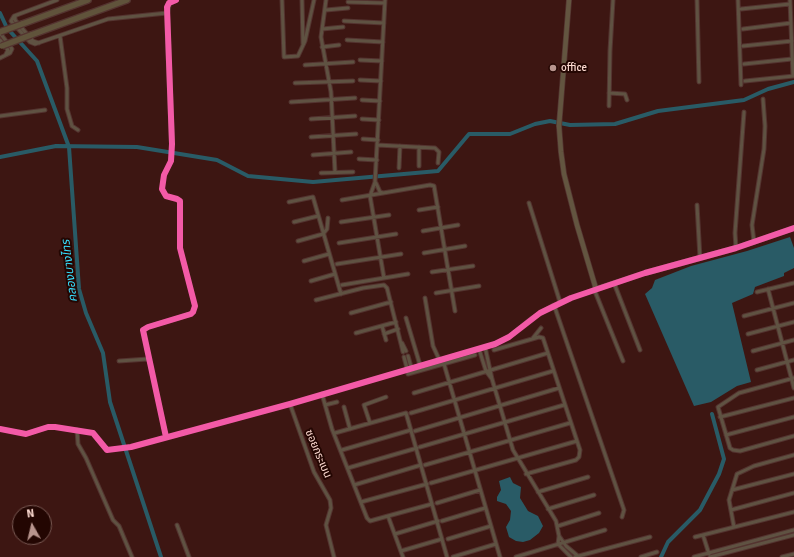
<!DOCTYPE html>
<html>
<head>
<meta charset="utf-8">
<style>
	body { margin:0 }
	#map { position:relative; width:794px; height:557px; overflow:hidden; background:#3d1612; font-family:Signika,sans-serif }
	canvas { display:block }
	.north { position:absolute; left:12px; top:505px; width:40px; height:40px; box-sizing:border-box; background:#230602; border:1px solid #7a5a54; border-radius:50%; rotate:352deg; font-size:11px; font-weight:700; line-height:16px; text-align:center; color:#fcd9d0 }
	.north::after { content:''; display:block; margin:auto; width:14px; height:18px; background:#b9958e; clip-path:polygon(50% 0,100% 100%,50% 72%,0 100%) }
</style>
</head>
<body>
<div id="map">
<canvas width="794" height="557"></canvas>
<div class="north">N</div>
</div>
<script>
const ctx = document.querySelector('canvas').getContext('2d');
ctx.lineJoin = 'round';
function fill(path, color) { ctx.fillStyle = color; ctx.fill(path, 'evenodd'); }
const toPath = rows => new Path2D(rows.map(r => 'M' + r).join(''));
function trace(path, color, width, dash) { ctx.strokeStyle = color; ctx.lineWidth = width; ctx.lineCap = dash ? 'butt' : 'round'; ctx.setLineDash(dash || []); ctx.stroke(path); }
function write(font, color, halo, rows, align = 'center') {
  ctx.font = font + ' Signika,"Noto Sans Thai",sans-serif'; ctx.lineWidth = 4; ctx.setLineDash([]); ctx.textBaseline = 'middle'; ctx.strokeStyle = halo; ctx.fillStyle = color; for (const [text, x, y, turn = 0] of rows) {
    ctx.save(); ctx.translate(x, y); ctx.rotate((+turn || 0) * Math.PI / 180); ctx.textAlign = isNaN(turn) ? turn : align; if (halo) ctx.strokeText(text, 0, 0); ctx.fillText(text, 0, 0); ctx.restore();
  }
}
fill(toPath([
	[790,237,794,248,794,268,784,273,784,276,755,287,753,294,732,303,751,382,737,386,711,402,694,406,645,294,652,288,655,280,691,266,747,251],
	[510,477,513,483,521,487,520,498,528,511,538,516,543,526,539,533,530,540,523,542,516,541,509,537,506,527,510,520,511,511,506,504,497,501,497,497,501,490,499,481]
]), '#295b66');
trace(toPath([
	[0,13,7,28,37,61,69,147,79,289,86,313,103,353,110,402,161,557],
	[0,157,56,146,137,147,217,160,248,176,313,182,438,171,469,134,510,134,535,124,550,121,570,125,615,124,658,111,744,100,768,89,794,82],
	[661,557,668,542,700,510,719,474,724,459,712,414]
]), '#295b66', 4);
const street = toPath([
	[57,0,14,16,11,21,30,42,35,44,108,19,167,13],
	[282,0,284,57,298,56,305,41,314,0],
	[302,0,303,44],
	[326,0,321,37,331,92,335,172],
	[697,0,699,82],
	[738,0,741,85],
	[790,0,793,76],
	[348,2,385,3],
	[741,9,790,4],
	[326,10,348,8],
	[15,16,15,20,33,41,39,43],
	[344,21,384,23],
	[322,29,343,27],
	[743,29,791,23],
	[0,33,12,49,10,53,0,58],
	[60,36,67,88,67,109,72,126,78,130],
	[0,40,8,50,6,54],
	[347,40,383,42],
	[743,46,792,41],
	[322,47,339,45],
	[360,60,382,61],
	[744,64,792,59],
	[305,65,353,62],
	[360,80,381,81],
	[745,81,794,76],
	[295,83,353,81],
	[609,93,625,94,627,100],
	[362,100,380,101],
	[291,102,355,98],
	[609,106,610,51,613,0],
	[0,116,45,110],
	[311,119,355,116],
	[362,119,379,120],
	[311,137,356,134],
	[363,139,378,140],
	[377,145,435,148,439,152,438,163],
	[313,155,351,152],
	[359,159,377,160],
	[419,166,419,147],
	[399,168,400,146],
	[321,173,353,172],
	[376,183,380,192,383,193],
	[342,200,430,185,434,186,455,311],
	[289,202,313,197,341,294],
	[529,203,560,302],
	[697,205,700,258],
	[419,210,438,207],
	[294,222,318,216],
	[341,222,389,215],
	[423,231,458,225],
	[298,241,323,234,327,229,328,218],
	[754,242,752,225,764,149,765,126,763,99],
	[339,243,396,234],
	[736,248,735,233,744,112],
	[424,253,465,246],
	[304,261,329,254],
	[337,264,401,254],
	[432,272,473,266],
	[384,278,370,196,375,182,385,0],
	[311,281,335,274],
	[614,283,640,350],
	[342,285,408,274],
	[594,289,623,361],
	[768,289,794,388],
	[757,292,794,283],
	[436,293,479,286],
	[425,298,433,346,439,359],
	[316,300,363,288,384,285,387,288,403,352],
	[554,305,624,510,622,517],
	[351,313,391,302],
	[744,316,794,303],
	[406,318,420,365],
	[382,326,386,340],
	[356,333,396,322],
	[384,334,398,329],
	[748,334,794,322],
	[533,338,541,328],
	[402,343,406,351],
	[485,347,492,379,513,450,556,521,559,536,566,546,579,557],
	[479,349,486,371,492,379],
	[494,350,539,337,543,338,580,450,579,457,576,460,526,474],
	[753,351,794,340],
	[408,356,411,367],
	[404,357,407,368],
	[119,361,148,359],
	[444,364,500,557],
	[757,370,794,360],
	[408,374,475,355],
	[794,378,739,393,718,407,730,448,733,450,740,451,794,436],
	[414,393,548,353],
	[322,394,332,429,367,518,370,521,388,516,403,557],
	[290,404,314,472,330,500,331,508,326,525,334,557],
	[325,405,337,402],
	[344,407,350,429],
	[411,413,553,371],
	[720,417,794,398],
	[370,423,364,405,386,397],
	[0,429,26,434,48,427,55,427,93,433,107,450,131,447,290,404,495,344,509,337,531,319,554,305,596,289],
	[77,430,78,444,86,458,113,520,119,526,132,557],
	[415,431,559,388],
	[335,433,406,413,447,557],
	[726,435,794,417],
	[166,437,143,330,148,327,191,314,193,312,195,306,180,248,180,201,177,199,166,196,162,189,164,175,171,161,172,144],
	[420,447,564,405],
	[342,450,411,430],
	[425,465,570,423],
	[348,468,417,448],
	[431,483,577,441],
	[354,485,421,465],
	[732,490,794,474],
	[538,492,588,477],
	[361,502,427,484],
	[437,503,480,490],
	[548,509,594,495],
	[731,510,794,493],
	[388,516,432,504],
	[442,521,485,508],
	[177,525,189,557],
	[558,526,599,513],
	[734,527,729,500,737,474,754,466,794,455],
	[395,534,438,521],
	[703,535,709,554],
	[559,536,558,544,571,557],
	[695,537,794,512],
	[448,539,491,526],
	[401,551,442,539],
	[453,557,496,544],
	[516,557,605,530],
	[575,557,650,537],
	[641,557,657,552],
	[694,557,794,530],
	[710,557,794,535],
	[782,557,794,554]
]);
const secondary = toPath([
	[569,0,559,126,561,152,564,174,577,225,596,289,645,273,736,248,794,228],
	[172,144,167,13,169,3,176,0]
]);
const highway = toPath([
	[22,24,88,0],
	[31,35,127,0]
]);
trace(street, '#543430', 5);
trace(secondary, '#543430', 6);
trace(highway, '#543430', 8);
trace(street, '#5f5242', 3);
trace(secondary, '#635540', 4.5);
trace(highway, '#60533b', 5.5);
const highwayBridge = toPath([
	[0,32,22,24],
	[2,46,31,35]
]);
trace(highwayBridge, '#543430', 8, []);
trace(highwayBridge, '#60533b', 5.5);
trace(toPath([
	[0,429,26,434,48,427,55,427,93,433,107,450,131,447,290,404,495,344,509,337,540,313,571,298,645,273,736,248,794,228],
	[166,437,143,330,148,327,191,314,193,312,195,306,180,248,180,201,177,199,166,196,162,189,164,175,171,161,172,144,167,7,169,3,176,0]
]), '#f35aa7', 6);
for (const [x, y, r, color] of [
	[553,68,4,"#b9958e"]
]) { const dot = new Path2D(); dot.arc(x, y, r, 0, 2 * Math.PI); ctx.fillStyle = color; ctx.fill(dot); trace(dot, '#230602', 1.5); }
write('11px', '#fcd9d0', '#230602', [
	["office",561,68]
], 'left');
write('11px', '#fcd9d0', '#230602', [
	["ซอยกระเบน",318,454,67]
]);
write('italic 12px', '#37dffe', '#230602', [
	["คลองบางไทร",70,271,-97]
]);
</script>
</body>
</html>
